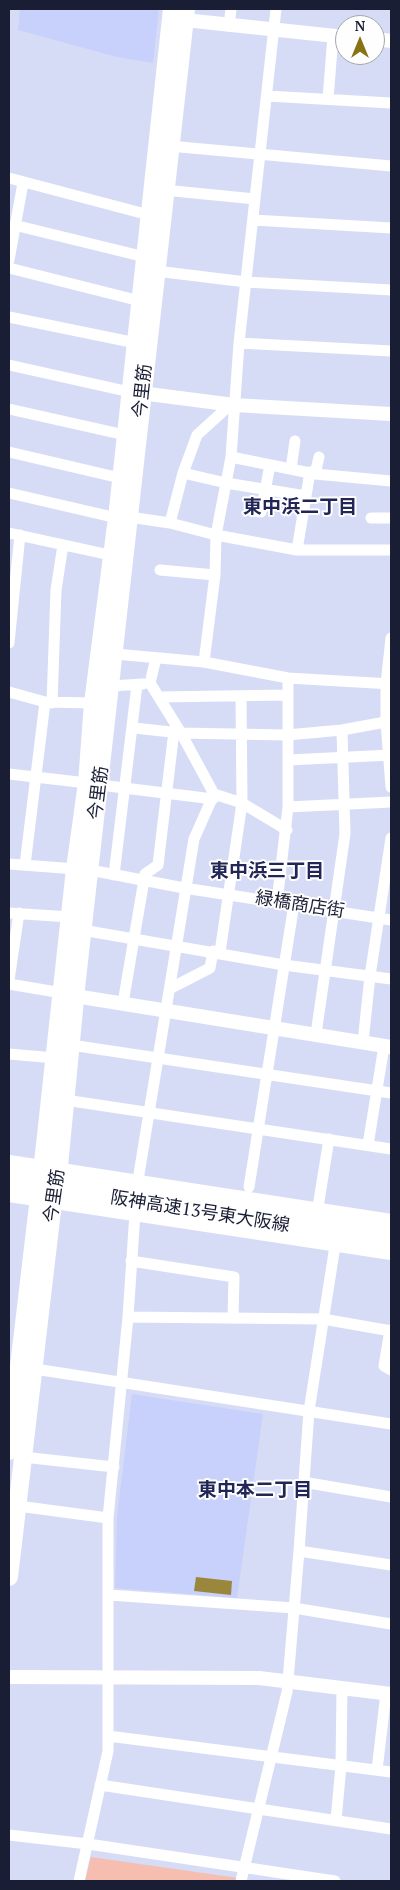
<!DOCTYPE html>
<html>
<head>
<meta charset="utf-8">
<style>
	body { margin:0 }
	#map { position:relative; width:400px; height:1890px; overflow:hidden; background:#d6dcf5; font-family:"PT Serif",serif }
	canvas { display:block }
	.frame { position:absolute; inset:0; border:10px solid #1a1e35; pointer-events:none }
	.north { position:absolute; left:335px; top:15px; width:50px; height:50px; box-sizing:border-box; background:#fefefe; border:1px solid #a3a4ae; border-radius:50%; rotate:0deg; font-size:14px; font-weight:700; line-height:20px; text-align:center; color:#1a1e35 }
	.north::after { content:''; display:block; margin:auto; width:18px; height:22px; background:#877214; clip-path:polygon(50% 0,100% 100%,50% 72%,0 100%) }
</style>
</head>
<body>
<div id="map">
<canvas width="400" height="1890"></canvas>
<div class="frame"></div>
<div class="north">N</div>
</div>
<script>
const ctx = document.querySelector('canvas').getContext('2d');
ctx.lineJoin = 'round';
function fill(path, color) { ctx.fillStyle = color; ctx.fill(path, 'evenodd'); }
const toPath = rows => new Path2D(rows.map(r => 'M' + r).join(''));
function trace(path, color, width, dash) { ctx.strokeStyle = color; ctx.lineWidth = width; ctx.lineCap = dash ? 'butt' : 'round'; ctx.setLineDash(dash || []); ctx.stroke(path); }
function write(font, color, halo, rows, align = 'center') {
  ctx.font = font + ' "PT Serif","Noto Sans JP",serif'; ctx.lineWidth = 4; ctx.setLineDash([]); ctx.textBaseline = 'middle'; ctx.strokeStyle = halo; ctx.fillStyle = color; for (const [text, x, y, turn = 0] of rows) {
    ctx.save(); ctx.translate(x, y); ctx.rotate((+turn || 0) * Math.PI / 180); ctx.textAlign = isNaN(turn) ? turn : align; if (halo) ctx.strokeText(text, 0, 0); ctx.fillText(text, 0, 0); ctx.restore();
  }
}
fill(toPath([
	[20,9,159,9,153,63,117,57,18,30],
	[132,1394,263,1414,237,1598,115,1588,117,1516]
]), '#c8d1fb');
fill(toPath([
	[91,1857,238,1878,238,1881,85,1881]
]), '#f5beb0');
fill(toPath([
	[196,1577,232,1581,231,1595,194,1591]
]), '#9a873c');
trace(toPath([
	[229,26,231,9],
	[267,96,391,103],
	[328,99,333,36],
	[169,146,391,166],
	[9,178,149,215],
	[164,190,255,199],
	[253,220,391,228],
	[14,225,145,257],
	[9,260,23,183],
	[9,268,140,301],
	[156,271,246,282,391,290],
	[9,317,136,343],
	[239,343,391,351],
	[9,365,130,392],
	[9,409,125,435],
	[9,452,120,478],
	[231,457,315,474,391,481],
	[291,469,295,441],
	[183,473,226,483,306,496],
	[315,474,319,457],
	[9,493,117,518,129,517,170,523,216,535,297,550,391,550],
	[250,510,261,512,270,465],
	[371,518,391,518],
	[170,523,183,473,197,435,230,405],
	[9,533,119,557],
	[297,550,310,472],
	[160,570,215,575],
	[391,638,386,684,386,722,391,787],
	[9,643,20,535],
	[115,654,204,662,288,678,391,684],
	[204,662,215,575,216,535,231,457,239,343,276,9],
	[111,686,143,684],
	[9,692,45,702,93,703],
	[159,697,287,695],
	[52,703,56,590,63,545],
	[134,728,181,733,287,735,342,730,391,721],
	[288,760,391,755],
	[9,774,87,783],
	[100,785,213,799],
	[214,794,242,803,287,830],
	[288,807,391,802],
	[9,864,90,870,184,888,391,920],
	[25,865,45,702],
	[114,875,137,685],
	[277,902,288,807,288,678],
	[9,913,70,917],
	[82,930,284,965,391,979],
	[220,952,242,803,241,696],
	[9,980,19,913],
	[9,984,68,994],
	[171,988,210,968,213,951],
	[123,1003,145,874,158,865,174,731],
	[316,1034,345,834,342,730],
	[363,1042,370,976,391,838],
	[71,1045,391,1093],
	[9,1054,55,1058],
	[65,1100,391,1149],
	[368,1145,384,1046],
	[138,1180,194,839,214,794,181,733,150,683,156,658],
	[249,1187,294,904],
	[318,1207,329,1139],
	[131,1261,234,1277,233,1318],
	[128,1317,323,1319,391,1331],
	[390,1330,384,1366,391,1370],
	[35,1369,391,1424],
	[23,1457,114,1467],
	[303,1482,391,1497],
	[18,1506,108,1518],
	[299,1551,391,1565],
	[109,1595,294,1608,391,1624],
	[108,1736,391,1772],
	[377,1770,386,1693],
	[100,1785,391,1829],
	[336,1820,341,1766,342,1688],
	[9,1835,88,1844,335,1881],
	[79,1881,108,1751,108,1518,128,1317,135,1213],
	[241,1881,287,1692,299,1551,309,1411,335,1246]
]), '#fff', 11);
trace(toPath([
	[175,19,345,37],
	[375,39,391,41],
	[133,392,234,405,391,414],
	[75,996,391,1047],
	[9,1195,391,1253],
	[9,1677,259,1678,391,1694]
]), '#fff', 14);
trace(toPath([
	[9,1164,391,1223],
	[9,1451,43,1163,75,869,87,783,93,703,117,518,172,9],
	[9,1577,53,1202,59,1166,77,979,186,9]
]), '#fff', 18);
trace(toPath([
	[9,1182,391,1241]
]), '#fff', 20);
write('18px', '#1a1e35', '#fefefe', [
	["今里筋",143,391,-84],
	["今里筋",99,793,-83],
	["緑橋商店街",300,905,9],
	["今里筋",55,1196,-82],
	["阪神高速13号東大阪線",200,1212,9]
]);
write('bold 19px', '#222657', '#fefefe', [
	["東中浜二丁目",300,508],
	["東中浜三丁目",267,872],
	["東中本二丁目",255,1491]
]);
</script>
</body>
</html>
